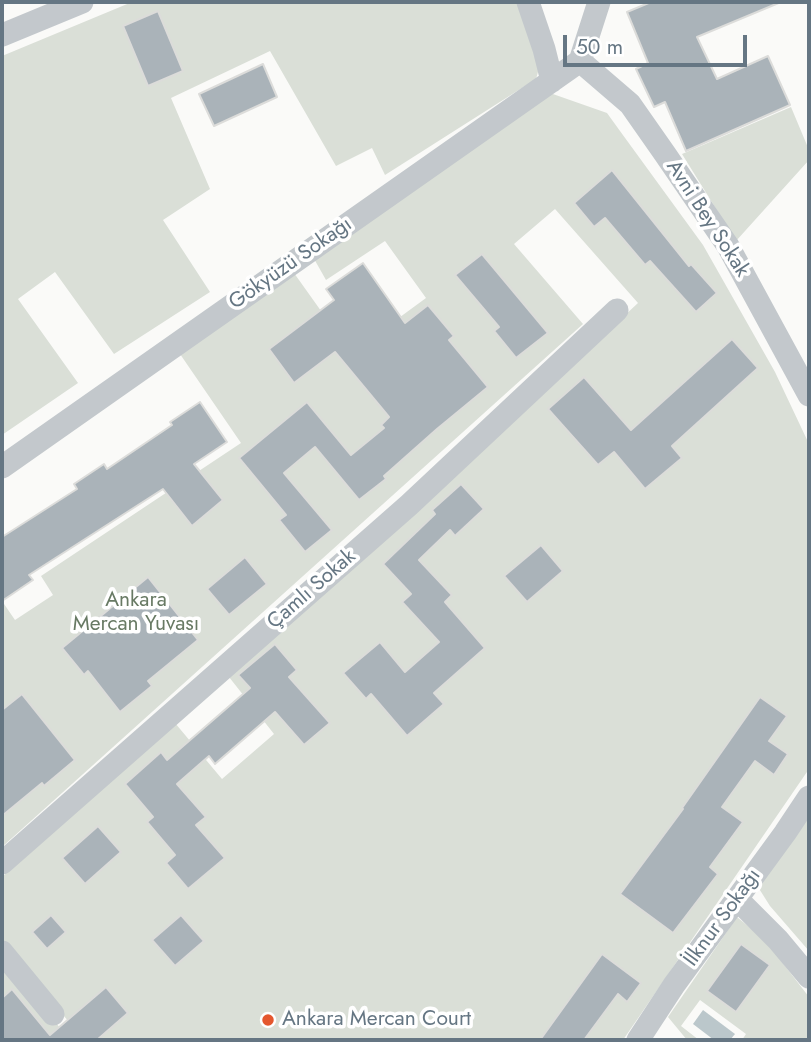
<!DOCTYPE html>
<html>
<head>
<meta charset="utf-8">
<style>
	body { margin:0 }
	#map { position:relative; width:811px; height:1042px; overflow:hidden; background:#fafaf8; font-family:Jost,sans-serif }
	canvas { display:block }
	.frame { position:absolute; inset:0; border:4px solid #657683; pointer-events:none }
	.scale { position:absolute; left:563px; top:35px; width:184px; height:32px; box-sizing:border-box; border:4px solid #657683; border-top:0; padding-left:9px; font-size:21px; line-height:24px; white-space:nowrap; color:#657683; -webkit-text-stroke:5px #fff; paint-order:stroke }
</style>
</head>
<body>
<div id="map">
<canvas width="811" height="1042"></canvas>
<div class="frame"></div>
<div class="scale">50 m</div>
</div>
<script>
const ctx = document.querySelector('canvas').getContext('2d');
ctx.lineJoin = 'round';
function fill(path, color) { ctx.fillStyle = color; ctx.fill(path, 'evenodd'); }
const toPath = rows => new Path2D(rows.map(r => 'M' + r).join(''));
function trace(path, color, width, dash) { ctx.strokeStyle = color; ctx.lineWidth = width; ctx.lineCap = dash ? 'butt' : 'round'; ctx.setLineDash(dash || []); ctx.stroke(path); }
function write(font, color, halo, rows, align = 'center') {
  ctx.font = font + ' Jost,sans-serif'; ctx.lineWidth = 7; ctx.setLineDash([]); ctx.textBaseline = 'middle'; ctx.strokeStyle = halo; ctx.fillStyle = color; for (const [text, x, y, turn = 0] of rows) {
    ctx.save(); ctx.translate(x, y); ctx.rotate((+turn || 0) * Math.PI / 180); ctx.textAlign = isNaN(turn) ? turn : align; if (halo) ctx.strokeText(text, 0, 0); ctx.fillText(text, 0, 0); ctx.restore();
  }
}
fill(toPath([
	[132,2,519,2,540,65,536,79,385,175,372,148,336,166,270,51,171,98,210,189,163,220,210,292,114,354,55,272,18,299,78,383,2,435,2,56],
	[550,93,607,113,620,131,703,245,775,372,809,444,809,769,623,1040,2,1040,2,959,61,1029,69,1022,2,943,2,877,175,723,222,779,274,734,229,677,414,512,638,303,555,209,514,244,583,324,2,847,2,601,15,620,53,595,41,576,241,443,180,354,294,273,351,353,426,298,385,241,326,280,313,257],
	[791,107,809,150,809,160,736,241,682,154],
	[809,813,809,951,770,906,758,887],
	[737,917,765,940,809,997,809,1040,742,1040,746,1034,700,1000,681,1026,699,1040,687,1040,668,1017]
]), '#dadfd7');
fill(toPath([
	[703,1010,735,1034,730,1040,714,1040,693,1024]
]), '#bbc7cb');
const building = toPath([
	[651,2,781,2,697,37,717,79,768,56,790,105,686,151,665,102,654,107,636,69,648,63,627,12,651,2],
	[158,11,183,71,148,86,123,26,158,11],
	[263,64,277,97,214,126,199,94,263,64],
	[612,170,689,266,691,264,717,293,696,312,650,261,645,265,605,218,594,227,574,203,612,170],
	[482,254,548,333,516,358,494,331,499,327,455,275,482,254],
	[363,263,405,323,428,305,454,336,449,340,488,387,437,429,384,476,386,479,359,500,315,447,284,473,332,530,305,552,279,520,286,515,239,458,307,402,351,455,384,428,381,425,389,417,335,352,294,383,269,349,334,300,326,289,363,263],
	[732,339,758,368,672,446,682,458,645,489,614,452,598,465,548,409,584,377,631,430,732,339],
	[200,402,227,442,194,464,223,500,192,526,163,489,29,575,33,580,2,601,2,537,77,489,74,484,104,464,107,469,172,425,170,422,200,402],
	[461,484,484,509,455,536,450,530,419,560,452,595,445,602,485,648,434,693,444,704,407,736,371,694,366,699,343,673,380,642,405,672,439,642,402,602,411,594,383,564,435,514,432,510,461,484],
	[541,545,563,571,527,602,504,576,541,545],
	[245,557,267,584,229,615,207,589,245,557],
	[148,577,198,640,148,681,152,686,120,712,88,671,84,675,62,648,148,577],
	[275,644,297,670,289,677,330,723,304,745,275,712,215,764,209,756,177,784,206,817,196,825,225,858,188,889,166,863,175,855,147,822,153,817,125,784,161,752,167,760,250,688,238,675,275,644],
	[22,694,75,760,44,786,42,783,2,816,2,710,22,694],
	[760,697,787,716,769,741,788,754,774,775,755,761,722,807,743,822,710,867,718,874,673,933,620,894,683,809,682,808,760,697],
	[98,826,121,852,85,884,62,858,98,826],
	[51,915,66,932,47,949,32,932,51,915],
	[181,915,204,941,175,966,152,940,181,915],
	[741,944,770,965,736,1012,707,991,741,944],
	[602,954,641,983,627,1002,618,994,584,1040,540,1040,602,954],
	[106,987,128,1013,97,1040,2,1040,2,998,12,989,50,1035,106,987]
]);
fill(building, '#aab3b9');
trace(building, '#dcdcda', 2);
trace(toPath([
	[528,2,544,49,552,81],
	[2,35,82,2],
	[580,61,630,104,665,154,728,246,809,395],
	[580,61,599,2],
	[2,467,580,61],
	[2,863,409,505,617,310],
	[737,899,778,940,809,977],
	[2,952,53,1014],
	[638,1040,674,985,785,833,809,797]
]), '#c3c8cc', 23);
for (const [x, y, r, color] of [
	[268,1020,7,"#e4572e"]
]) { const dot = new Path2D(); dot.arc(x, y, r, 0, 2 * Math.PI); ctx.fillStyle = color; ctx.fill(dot); trace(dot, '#fff', 2.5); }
write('21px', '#657683', '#fff', [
	["Avni Bey Sokak",707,219,57],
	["Gökyüzü Sokağı",291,264,-35],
	["Çamlı Sokak",312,590,-41],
	["İlknur Sokağı",723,918,-54]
]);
write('21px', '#687a64', '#fff', [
	["Ankara",136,601],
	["Mercan Yuvası",136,625]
]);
write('21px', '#657683', '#fff', [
	["Ankara Mercan Court",282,1020]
], 'left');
</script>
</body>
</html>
